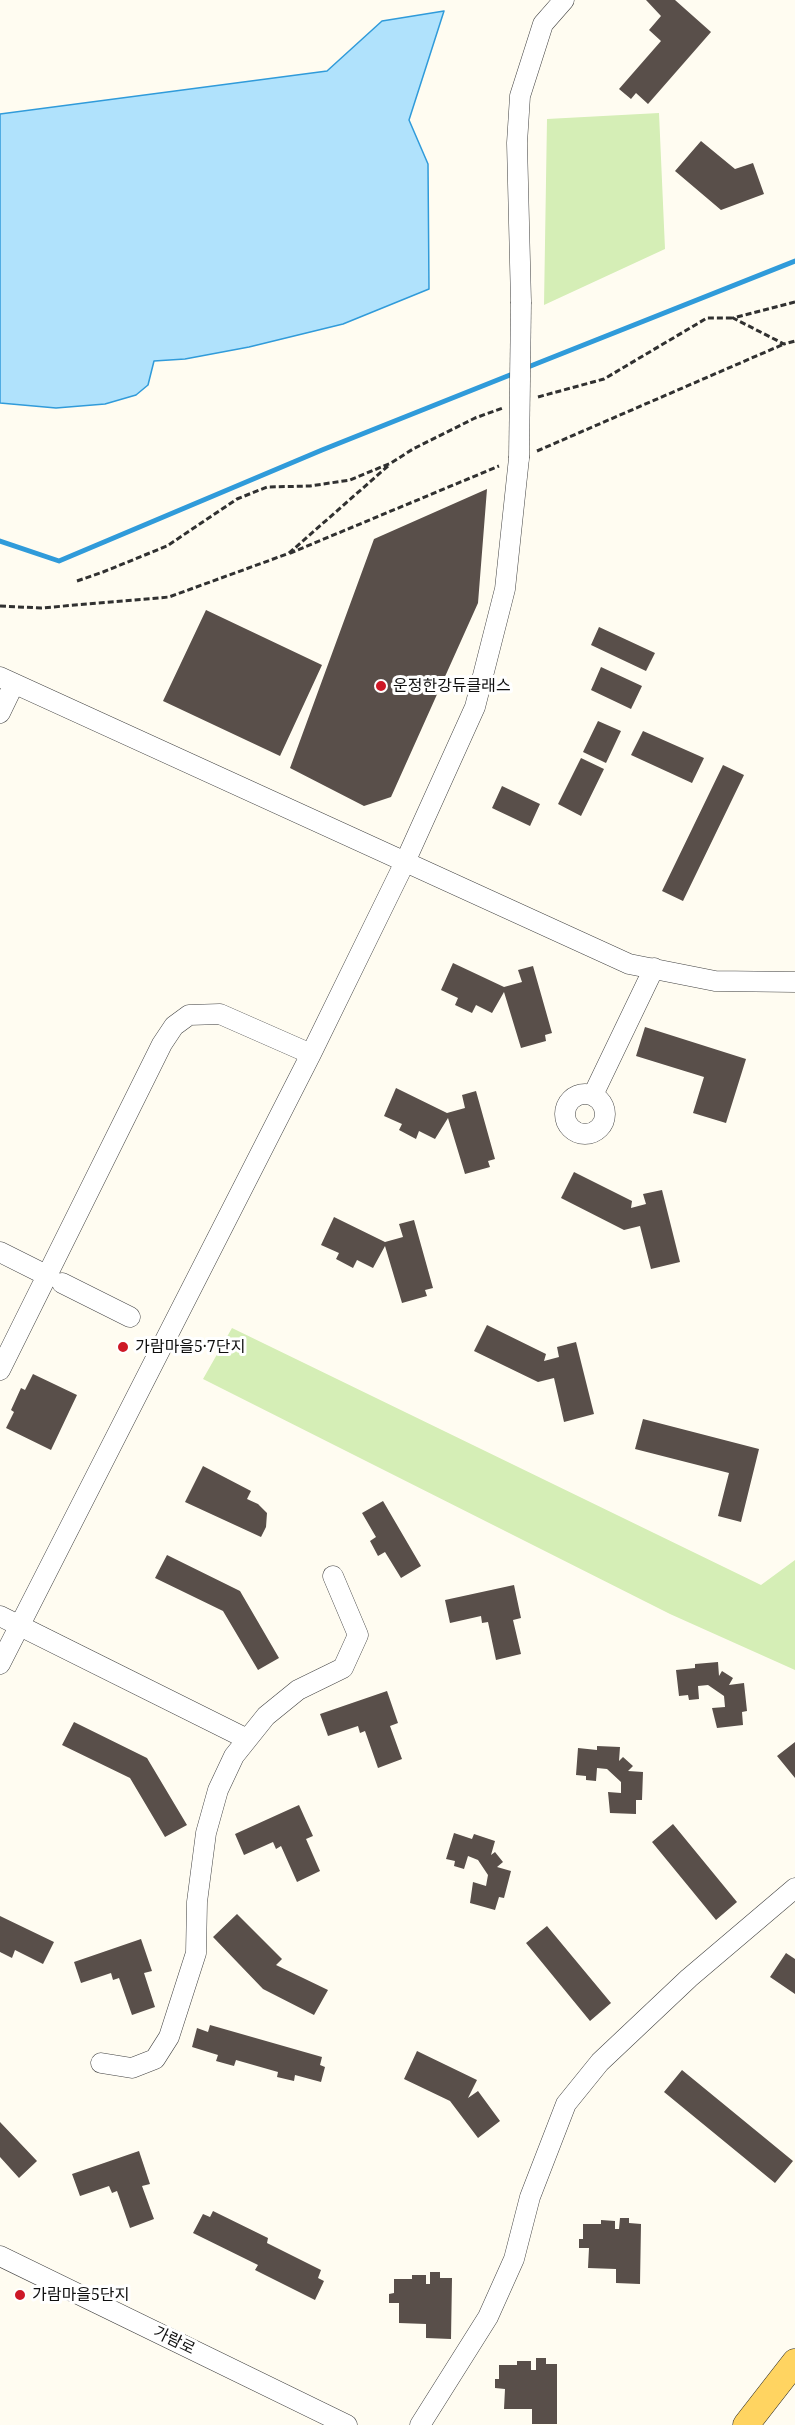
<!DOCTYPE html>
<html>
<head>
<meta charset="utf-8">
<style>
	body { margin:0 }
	canvas { display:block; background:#fffcf1 }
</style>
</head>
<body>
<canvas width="795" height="2425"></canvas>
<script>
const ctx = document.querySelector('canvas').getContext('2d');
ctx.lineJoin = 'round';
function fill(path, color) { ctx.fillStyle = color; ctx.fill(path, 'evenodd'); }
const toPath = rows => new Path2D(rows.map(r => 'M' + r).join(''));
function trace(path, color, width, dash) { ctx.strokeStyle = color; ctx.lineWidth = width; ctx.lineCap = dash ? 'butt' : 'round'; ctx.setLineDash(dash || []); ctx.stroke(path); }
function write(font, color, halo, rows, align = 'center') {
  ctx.font = font + ' "Noto Serif","Noto Sans KR",serif'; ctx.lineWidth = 6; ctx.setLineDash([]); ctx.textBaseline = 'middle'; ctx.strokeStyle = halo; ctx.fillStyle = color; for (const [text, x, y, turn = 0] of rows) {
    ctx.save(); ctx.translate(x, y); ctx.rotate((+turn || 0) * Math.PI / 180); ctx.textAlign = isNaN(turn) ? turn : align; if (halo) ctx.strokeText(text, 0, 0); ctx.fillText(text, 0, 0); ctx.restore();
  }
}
fill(toPath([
	[659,113,665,249,544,305,547,119],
	[232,1328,761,1585,795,1560,795,1670,670,1614,203,1379]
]), '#d5eeb6');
const water = toPath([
	[444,11,409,120,428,164,429,289,343,324,249,347,185,359,154,361,148,385,136,395,105,404,56,408,0,403,0,114,327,71,382,21,444,11]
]);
fill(water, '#b0e2fc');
trace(water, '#309bda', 1.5);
trace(toPath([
	[523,369,795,261],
	[0,541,59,561,322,450,515,373]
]), '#309bda', 5);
fill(toPath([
	[646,0,675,0,711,32,648,104,636,93,631,99,619,89,661,41,649,30,661,16],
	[701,141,735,169,753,163,764,194,721,210,675,171],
	[487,489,478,603,391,797,364,806,290,768,374,539],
	[206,610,322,665,280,756,163,701],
	[599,627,655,653,646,671,591,645],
	[601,667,642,686,631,709,591,690],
	[598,721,621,731,606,763,583,752],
	[643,731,704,758,692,783,631,755],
	[581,758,604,769,581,816,558,804],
	[723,765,744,775,683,901,662,891],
	[502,786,540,804,530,826,492,808],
	[453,963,504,987,522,982,518,970,533,966,552,1033,545,1035,546,1041,521,1048,504,992,492,1013,476,1005,472,1013,455,1005,458,998,441,990],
	[645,1027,746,1059,726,1123,693,1113,704,1077,636,1056],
	[396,1088,447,1113,465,1108,462,1095,476,1091,495,1159,488,1161,490,1167,465,1174,448,1118,435,1139,419,1131,416,1139,399,1130,402,1124,384,1116],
	[574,1172,632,1201,631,1208,646,1204,643,1194,662,1190,680,1262,651,1269,640,1226,624,1230,561,1198],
	[334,1217,385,1242,403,1237,399,1224,414,1220,433,1288,425,1290,427,1296,402,1303,385,1246,373,1268,357,1260,353,1268,336,1259,339,1253,321,1245],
	[487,1325,546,1354,544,1361,559,1357,557,1347,576,1342,594,1414,564,1422,554,1378,538,1382,474,1351],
	[33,1374,77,1395,51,1450,6,1428,14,1412,11,1410,21,1388,25,1390],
	[643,1419,759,1449,741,1522,718,1516,729,1473,635,1449],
	[203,1466,251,1491,247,1499,258,1504,267,1513,266,1527,261,1537,185,1502],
	[383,1501,421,1566,401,1578,385,1552,378,1556,370,1541,376,1537,362,1513],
	[167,1555,240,1591,279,1658,258,1670,223,1611,155,1578],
	[514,1585,521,1618,513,1620,521,1654,496,1660,488,1622,482,1623,481,1616,450,1623,445,1600],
	[718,1662,719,1676,722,1671,733,1678,729,1685,744,1683,747,1711,742,1712,743,1725,717,1728,712,1708,725,1707,724,1696,708,1685,698,1686,699,1699,689,1700,688,1695,679,1696,676,1670,695,1668,695,1664],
	[387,1691,398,1723,390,1726,402,1759,378,1768,365,1731,360,1733,358,1726,328,1736,320,1714],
	[74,1722,147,1758,187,1825,165,1837,130,1778,62,1745],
	[795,1742,795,1778,777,1756],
	[597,1746,620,1747,619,1761,623,1757,633,1766,628,1771,643,1772,642,1800,636,1800,636,1814,610,1813,608,1792,621,1793,621,1782,607,1769,597,1768,596,1781,586,1780,586,1776,576,1775,578,1748,597,1750],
	[299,1805,313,1836,306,1839,320,1871,297,1882,281,1846,276,1849,273,1842,244,1855,235,1834],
	[673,1824,737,1902,716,1920,652,1842],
	[454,1833,472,1839,474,1834,495,1841,491,1855,495,1852,503,1862,497,1867,511,1871,504,1898,499,1897,495,1910,470,1903,473,1882,486,1886,488,1875,478,1860,468,1856,464,1869,454,1866,455,1861,446,1859],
	[237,1914,282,1959,276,1965,328,1990,314,2015,263,1989,213,1937],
	[0,1916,54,1942,43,1964,15,1950,12,1958,0,1952],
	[547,1926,611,2003,590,2021,526,1943],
	[141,1939,152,1971,144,1973,155,2007,132,2015,119,1978,113,1980,111,1973,81,1983,74,1962],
	[786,1953,795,1959,795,1994,770,1977],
	[210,2025,322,2057,320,2065,325,2067,321,2082,295,2075,294,2081,277,2077,278,2072,236,2060,234,2066,216,2061,218,2055,192,2047,197,2028,208,2032],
	[417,2051,477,2080,468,2098,478,2091,500,2121,478,2138,450,2101,404,2079],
	[682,2070,793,2161,775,2183,664,2092],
	[0,2122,37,2161,19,2178,0,2157],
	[139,2151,150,2184,142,2186,154,2219,130,2228,117,2191,112,2193,109,2186,80,2196,72,2174],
	[213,2211,268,2238,267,2243,321,2270,318,2278,324,2281,315,2300,255,2270,258,2265,193,2233,203,2214,210,2217],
	[620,2218,629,2218,629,2223,641,2224,640,2284,616,2283,616,2269,588,2268,589,2248,579,2248,579,2239,583,2239,583,2224,601,2224,601,2220,615,2221,615,2229,619,2229],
	[430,2272,440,2272,440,2278,452,2278,451,2339,426,2338,426,2324,399,2323,399,2303,389,2303,389,2294,394,2293,394,2279,412,2279,412,2275,426,2275,426,2284,430,2284],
	[536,2358,546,2358,546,2364,557,2364,557,2424,532,2424,532,2409,504,2409,505,2389,495,2388,495,2379,499,2379,499,2365,517,2365,517,2361,531,2361,531,2370,536,2370]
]), '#594f4a');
const minor = toPath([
	[521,302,517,143,520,96,543,24,564,0],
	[0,677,629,964,715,981,795,982],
	[0,713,14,684],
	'565 1114a20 20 0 1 1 40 0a20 20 0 1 1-40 0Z',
	[593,1095,654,968],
	[0,1252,38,1271],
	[62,1283,130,1317],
	[0,1370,162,1044,174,1026,189,1015,220,1014,311,1054],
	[0,1616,247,1739],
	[0,1664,311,1054,405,862,475,707,505,589,519,458],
	[101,2063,132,2068,155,2059,169,2037,196,1953,197,1902,206,1833,218,1790,234,1756,266,1716,298,1690,343,1668,358,1635,333,1576],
	[0,2256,347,2425],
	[420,2425,488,2317,514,2259,530,2197,566,2104,600,2062,689,1978,795,1888]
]);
const major = toPath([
	[746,2425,795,2362]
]);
trace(minor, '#424242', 21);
trace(major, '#202020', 27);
trace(toPath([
	[795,302,733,318,784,344,795,341],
	[538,397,604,379,707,318,733,318],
	[537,451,784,344],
	[388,466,288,554,499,466],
	[77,581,103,572,167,546,237,499,267,487,310,486,350,480,391,463,413,449,475,418,503,408],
	[0,606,41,608,169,597,287,554]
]), '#313131', 3, [6, 3]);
trace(minor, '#fff', 20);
trace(major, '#ffd461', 26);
const minorBridge = toPath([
	[519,458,521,302]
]);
trace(minorBridge, '#424242', 21, []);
trace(minorBridge, '#fff', 20);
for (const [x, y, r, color] of [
	[381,686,6,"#cd1826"],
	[123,1347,6,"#cd1826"],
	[20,2295,6,"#cd1826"]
]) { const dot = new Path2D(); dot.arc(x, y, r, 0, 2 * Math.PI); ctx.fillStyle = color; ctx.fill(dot); trace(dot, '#fff', 2); }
write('16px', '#0f0f0f', '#fff', [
	["운정한강듀클래스",393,686],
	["가람마을5·7단지",135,1347],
	["가람마을5단지",32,2295]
], 'left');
write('16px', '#0f0f0f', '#fff', [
	["가람로",174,2341,26]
]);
</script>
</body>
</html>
